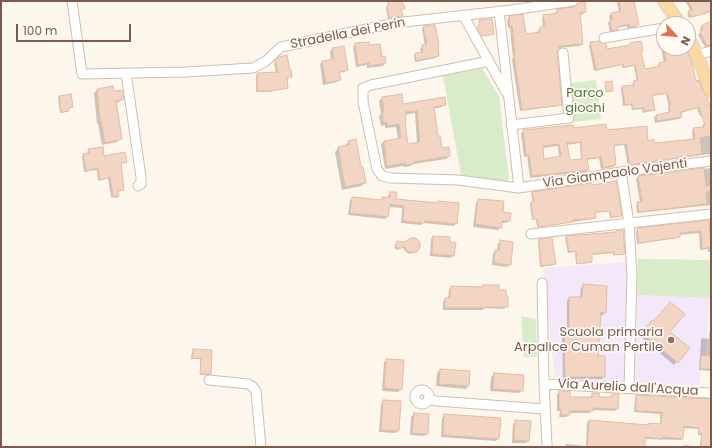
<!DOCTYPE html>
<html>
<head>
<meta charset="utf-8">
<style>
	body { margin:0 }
	#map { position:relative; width:712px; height:448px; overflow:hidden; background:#fdf6ec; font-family:Poppins,sans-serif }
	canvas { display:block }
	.frame { position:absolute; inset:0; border:2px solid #7a5c4d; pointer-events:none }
	.north { position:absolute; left:656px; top:16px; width:40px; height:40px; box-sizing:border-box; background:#fffaf3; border:1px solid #cabbb1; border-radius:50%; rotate:117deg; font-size:11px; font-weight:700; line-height:16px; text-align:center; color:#7a5c4d }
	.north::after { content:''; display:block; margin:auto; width:14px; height:18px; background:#e76f51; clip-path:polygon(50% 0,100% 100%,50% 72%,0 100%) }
	.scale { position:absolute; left:16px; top:24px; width:115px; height:18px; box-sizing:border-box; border:2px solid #7a5c4d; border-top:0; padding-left:5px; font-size:12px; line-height:14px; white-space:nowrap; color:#7a5c4d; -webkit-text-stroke:3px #fffaf3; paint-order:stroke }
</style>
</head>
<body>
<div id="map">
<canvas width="712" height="448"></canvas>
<div class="frame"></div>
<div class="north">N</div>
<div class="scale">100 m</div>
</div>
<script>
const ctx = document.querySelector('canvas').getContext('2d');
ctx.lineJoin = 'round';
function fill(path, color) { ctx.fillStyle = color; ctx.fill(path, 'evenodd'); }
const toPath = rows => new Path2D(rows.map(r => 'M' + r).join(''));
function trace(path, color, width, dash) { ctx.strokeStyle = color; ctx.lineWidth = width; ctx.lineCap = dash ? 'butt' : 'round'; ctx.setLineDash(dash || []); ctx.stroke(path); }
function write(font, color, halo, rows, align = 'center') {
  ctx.font = font + ' Poppins,sans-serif'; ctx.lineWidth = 3.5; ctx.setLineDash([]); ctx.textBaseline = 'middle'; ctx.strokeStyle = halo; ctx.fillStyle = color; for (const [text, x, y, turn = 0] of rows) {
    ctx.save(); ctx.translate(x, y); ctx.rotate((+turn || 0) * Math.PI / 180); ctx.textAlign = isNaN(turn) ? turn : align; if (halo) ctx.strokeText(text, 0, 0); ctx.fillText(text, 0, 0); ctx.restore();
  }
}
fill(toPath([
	[629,262,625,382,623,385,563,384,555,377,543,268],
	[637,295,710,298,705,359,701,359,700,385,635,383]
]), '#f3e8fa');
fill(toPath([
	[482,68,499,96,509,179,507,182,461,175,443,76],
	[596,80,601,119,574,122,570,83],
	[638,259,711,260,710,298,637,295],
	[521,316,536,319,537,357,524,357]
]), '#d8ecc9');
fill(toPath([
	[387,1,401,1,404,8,400,10,402,16,400,17,388,19,386,8,388,6],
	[619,1,633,1,638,25,635,27,627,29,627,26,617,28,615,32,610,32,608,23,610,20,609,16,612,14,619,12,617,3],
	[685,1,710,1,711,12,689,18,687,14,691,11],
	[557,10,585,12,583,14,580,15,582,44,580,46,558,48,556,51,561,104,558,106,520,111,512,60,513,58,510,28,508,28,507,20,509,17,525,35,538,33,538,30,543,28,542,18,544,16,555,14],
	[711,22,711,46,705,47,698,35,701,32,700,29,702,27],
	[424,27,438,56,436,58,415,62,414,56,415,54,421,53,420,48,425,46,422,29],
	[664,35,664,48,684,48,695,82,709,114,700,116,697,108,681,113,681,117,679,119,655,123,654,117,656,116,669,114,668,108,669,107,666,94,651,96,654,109,652,111,643,113,642,109,632,110,631,105,623,106,621,89,622,87,632,86,632,84,637,82,634,66,622,68,622,65,594,71,589,45,591,43,606,50,628,46,630,44,642,51,641,52,644,70,658,67,658,66,659,64,664,63,659,37],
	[356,44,369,47,385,63,383,66,367,68,367,65,356,67,353,47],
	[332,49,347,69,345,72,338,73,340,79,337,82,323,85,320,64,322,62,331,60,330,52],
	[280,58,291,77,286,79,287,87,269,92,256,92,256,76,257,74,276,73,274,63],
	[97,90,113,92,123,99,119,102,115,103,121,138,117,142,102,145,98,124,97,124,94,93],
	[59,96,72,107,68,109,68,111,67,112,60,113,58,98],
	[382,98,403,105,445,104,442,107,433,109,438,137,441,149,449,156,446,159,413,164,410,166,404,167,403,166,385,169,381,144,384,141,398,139,396,127,385,128,385,125,381,126,379,116,381,114,379,101],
	[415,113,417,143,407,145,404,124,404,115],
	[711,122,711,158,709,154,628,166,624,145,613,146,615,165,613,167,601,169,599,158,586,160,588,170,586,172,530,178,527,156,524,157,521,133,523,131,573,129,606,131,654,144,693,140,692,131,694,129,702,128,704,123],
	[580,143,581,160,569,162,566,145],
	[558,146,559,158,543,160,542,148],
	[349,142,365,183,361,186,342,190,335,152,338,148,345,147,345,145],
	[89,150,103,158,126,162,120,164,123,189,117,192,118,196,117,198,111,197,108,178,98,181,97,170,84,172,82,156,88,154,87,152],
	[711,168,711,205,637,213,636,205,640,202,636,179,638,177],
	[591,186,621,215,619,217,610,218,609,211,594,213,595,218,593,219,537,227,536,219,532,220,530,204,533,203,531,194,533,193],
	[391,193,395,200,436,204,438,202,456,223,454,226,423,223,421,225,401,223,402,208,389,207,387,216,385,219,348,215,350,200,353,198,380,201,383,198,388,198,388,195],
	[478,200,501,213,509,221,506,223,501,223,501,227,498,230,473,227,476,203],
	[711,221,711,252,708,252,708,249,700,250,699,233,679,235,677,238,637,244,636,231,638,229],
	[616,232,624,253,622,255,613,255,613,253,591,255,591,262,590,263,576,264,575,252,568,253,565,238,567,237],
	[433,237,449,243,453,255,451,258,430,256,431,239],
	[539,240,555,264,554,265,540,267,538,241],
	[398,242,417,251,410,254,406,252,402,247,398,250,394,248],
	[500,242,510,264,507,267,492,265,493,253,497,251,498,244],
	[484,286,498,291,507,306,504,309,484,308,483,310,443,310,443,302,445,299,448,299,449,290,451,287,482,288],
	[583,286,605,312,603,315,599,315,597,357,604,377,601,379,563,379,562,332,564,329,567,329,567,301,569,298,580,298,581,288],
	[650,324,668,332,688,349,674,365,640,336],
	[710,331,711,331,711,380,710,371,699,370,701,340,702,338,709,339,709,333],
	[193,350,211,351,210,374,209,375,200,375,200,359,191,359,192,352],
	[387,360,401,389,398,392,382,391,384,362],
	[440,370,469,372,468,386,466,389,436,386,437,373],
	[494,374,522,390,519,393,490,391,491,377],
	[559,392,569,398,590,398,592,394,598,398,610,397,612,395,617,408,615,411,592,410,590,413,569,413,567,417,559,417,560,411,557,411,557,394],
	[636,396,711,399,711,447,683,447,684,445,700,447,701,435,698,435,698,429,683,428,682,439,681,440,644,439,644,447,564,447,566,444,586,446,587,422,589,421,649,426,660,425,660,414,634,412,635,398],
	[384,401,398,431,395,433,379,432,381,404],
	[414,414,427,434,424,436,410,435,411,417],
	[445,415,499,438,496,441,441,437,442,418],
	[516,421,528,441,526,443,512,443,513,424]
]), '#0003');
const building = toPath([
	[388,1,402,1,405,9,401,9,403,16,389,18,387,6,389,5,388,1],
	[619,1,634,1,639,25,630,27,629,24,618,27,618,30,612,31,610,19,613,19,611,13,621,11,619,1],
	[688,1,711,1,711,11,692,17,688,11,693,10,688,1],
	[585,2,586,12,580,13,583,44,559,46,559,49,557,51,562,105,522,110,514,56,515,56,512,26,510,26,509,16,523,14,526,34,540,32,540,27,545,26,543,15,557,13,557,9,574,7,579,3,585,2],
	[492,19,494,34,482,36,478,30,478,25,480,25,479,20,492,19],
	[711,21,711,45,707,46,700,32,703,30,701,26,711,21],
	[435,25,439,44,438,44,439,56,416,61,415,53,423,52,422,45,427,44,423,26,435,25],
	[599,41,602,43,606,44,607,49,630,45,630,43,641,41,643,51,641,52,645,69,660,66,659,63,666,61,664,48,685,48,691,59,696,81,699,80,704,94,707,97,711,110,711,140,710,140,709,136,699,138,700,138,702,154,630,165,626,144,614,145,616,165,603,168,601,157,587,159,589,170,532,176,529,155,526,155,523,130,573,125,574,128,606,124,607,130,647,126,648,141,654,139,655,143,695,139,693,128,704,127,703,125,705,125,699,107,681,112,682,117,657,121,656,115,670,112,669,105,671,105,667,93,652,95,655,110,644,111,644,108,633,109,632,104,625,105,622,86,634,85,633,81,638,80,635,65,624,67,623,64,596,70,590,42,599,41],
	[581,142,582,159,570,160,567,143,581,142],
	[559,144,561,156,544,159,543,146,559,144],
	[369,42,369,45,380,44,382,57,385,56,386,63,369,66,369,63,358,65,355,43,369,42],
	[344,46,348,70,339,72,341,80,326,83,322,61,334,59,332,48,344,46],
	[287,55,290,70,291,70,292,77,287,78,288,88,271,91,257,91,257,73,278,72,275,60,279,57,287,55],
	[612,81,613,91,606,92,605,82,612,81],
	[113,86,114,91,122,90,124,99,116,101,122,139,105,143,101,121,100,121,97,89,113,86],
	[71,94,73,107,69,108,69,111,61,112,59,96,71,94],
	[402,94,403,104,445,97,446,105,434,107,438,136,440,136,442,148,449,147,450,156,414,162,414,164,406,165,406,163,387,166,384,141,401,138,399,124,388,126,387,122,383,123,382,112,384,112,382,97,402,94],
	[417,111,420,142,408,144,405,123,406,123,405,112,417,111],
	[356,139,361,167,363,167,366,183,345,187,338,147,349,145,348,141,356,139],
	[103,147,104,156,125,152,127,162,121,163,124,190,118,191,119,196,113,196,110,177,100,180,98,168,86,171,83,154,89,153,88,149,103,147],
	[704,168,706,186,711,185,711,191,706,192,707,204,639,212,637,202,642,201,638,176,704,168],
	[616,181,622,216,611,217,610,211,595,212,596,218,573,220,573,222,538,227,537,219,533,219,531,202,534,202,532,192,591,183,592,185,616,181],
	[390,192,397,192,396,199,438,203,438,201,459,203,457,224,425,221,424,223,403,221,404,206,390,204,388,217,350,213,352,197,382,200,382,197,390,197,390,192],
	[478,199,504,201,503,212,511,213,510,221,502,221,502,228,475,224,478,199],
	[709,220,711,247,702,249,701,231,680,233,680,237,639,243,637,228,709,220],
	[623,230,625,254,614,255,614,252,592,254,592,262,577,264,576,251,569,252,566,236,616,232,616,231,623,230],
	[433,236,450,237,450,242,456,243,454,256,432,254,433,236],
	[411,238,416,238,420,242,420,247,417,252,412,253,407,251,404,246,400,249,395,246,397,241,405,242,411,238],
	[552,238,556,264,541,266,539,239,552,238],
	[500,240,513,242,511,265,494,263,495,250,499,250,500,240],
	[583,284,607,286,606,313,601,312,598,356,605,356,605,377,565,377,564,328,569,328,569,297,582,297,583,284],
	[483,285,499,285,499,290,506,290,506,295,508,296,508,307,486,307,486,308,445,308,445,298,450,298,451,286,483,287,483,285],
	[670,302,685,314,670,332,690,348,678,363,641,333,652,320,654,321,670,302],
	[193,349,212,350,211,374,200,374,201,358,192,358,193,349],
	[701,355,711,356,711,369,700,369,701,355],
	[386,359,404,360,402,390,384,388,386,359],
	[440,369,470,371,469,386,439,384,440,369],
	[494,373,524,375,523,391,493,389,494,373],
	[559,391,570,391,570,397,592,397,592,393,599,393,599,397,612,397,612,394,619,394,618,409,593,408,593,411,570,411,570,415,561,415,561,409,559,409,559,391],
	[636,395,711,399,711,447,701,447,702,433,699,433,699,428,684,426,683,439,662,437,662,439,645,437,645,447,587,447,589,420,649,425,649,423,661,424,662,412,636,411,636,395],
	[383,400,401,401,399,431,381,430,383,400],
	[414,413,429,414,428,434,412,433,414,413],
	[444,414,501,418,499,439,443,435,444,414],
	[515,420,531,421,529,441,514,440,515,420]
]);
fill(building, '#f3d5c3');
trace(building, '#e6bba3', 1);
const minor = toPath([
	[72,1,82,74,186,72,253,68,266,61,281,47,395,23,512,10,573,1],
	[499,11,519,188],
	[463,15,506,92],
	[604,38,664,28],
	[697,55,711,51],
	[489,61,371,85,363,88,363,102,377,169,382,176,391,178,458,180,519,188,621,172,711,161],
	[126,73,141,177,141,184,138,186],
	[511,125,569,118,563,53],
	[621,172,629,223,632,275,629,388],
	[531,234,711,214],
	[542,283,544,384,711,393],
	[209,380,248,384,252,386,256,391,261,447],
	[544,384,547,445],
	'415 397a7 7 0 1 1 14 0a7 7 0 1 1-14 0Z',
	[429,399,436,401,545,409]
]);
const major = toPath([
	[664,1,680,24],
	[688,37,697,55,711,91]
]);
trace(minor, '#d1beb0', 11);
trace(major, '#dad1cd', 14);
trace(minor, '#fff', 9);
trace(major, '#fbd9a5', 12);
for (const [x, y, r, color] of [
	[671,340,4,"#8d6e63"]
]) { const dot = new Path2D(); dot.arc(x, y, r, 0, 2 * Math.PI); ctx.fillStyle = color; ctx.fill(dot); trace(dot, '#fffaf3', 1.5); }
write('13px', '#7a5c4d', '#fffaf3', [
	["Stradella dei Perin",348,34,-11],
	["Via Giampaolo Vajenti",615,174,-8],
	["Via Aurelio dall'Acqua",628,388,3]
]);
write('13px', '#537a41', '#fffaf3', [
	["Parco",585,94],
	["giochi",585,109]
]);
write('13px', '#785e54', '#fffaf3', [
	["Scuola primaria",663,333],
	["Arpalice Cuman Pertile",663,348]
], 'right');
</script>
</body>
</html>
